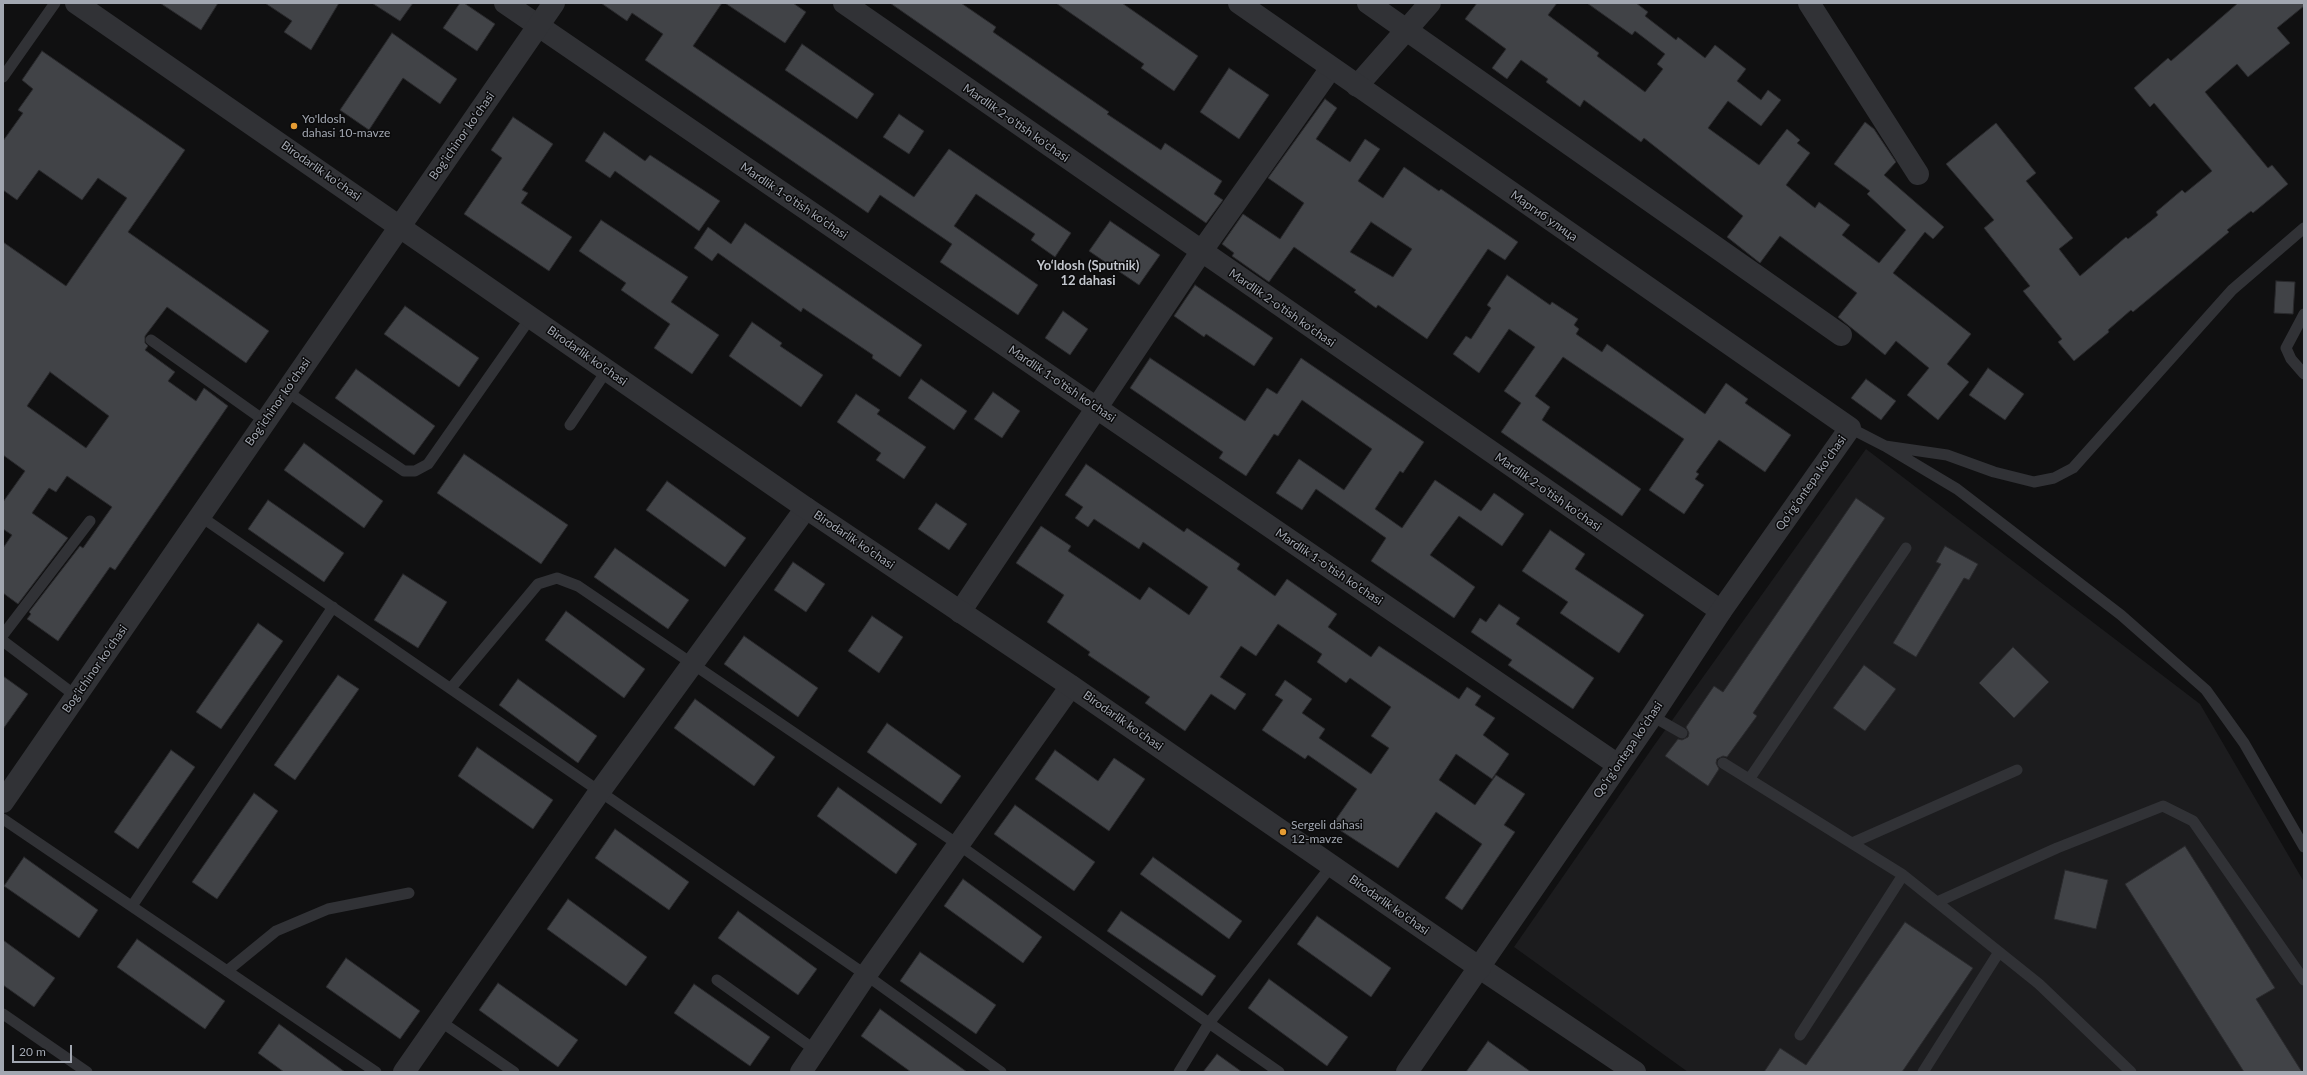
<!DOCTYPE html>
<html>
<head>
<meta charset="utf-8">
<style>
	body { margin:0 }
	#map { position:relative; width:2307px; height:1075px; overflow:hidden; background:#101011; font-family:Lato,sans-serif }
	canvas { display:block }
	.frame { position:absolute; inset:0; border:4px solid #a2a7b1; pointer-events:none }
	.scale { position:absolute; left:12px; top:1045px; width:60px; height:18px; box-sizing:border-box; border:2px solid #a2a7b1; border-top:0; padding-left:5px; font-size:12px; line-height:14px; white-space:nowrap; color:#a2a7b1; -webkit-text-stroke:3px #0b0b0c; paint-order:stroke }
</style>
</head>
<body>
<div id="map">
<canvas width="2307" height="1075"></canvas>
<div class="frame"></div>
<div class="scale">20 m</div>
</div>
<script>
const ctx = document.querySelector('canvas').getContext('2d');
ctx.lineJoin = 'round';
function fill(path, color) { ctx.fillStyle = color; ctx.fill(path, 'evenodd'); }
const toPath = rows => new Path2D(rows.map(r => 'M' + r).join(''));
function trace(path, color, width, dash) { ctx.strokeStyle = color; ctx.lineWidth = width; ctx.lineCap = dash ? 'butt' : 'round'; ctx.setLineDash(dash || []); ctx.stroke(path); }
function write(font, color, halo, rows, align = 'center') {
  ctx.font = font + ' Lato,sans-serif'; ctx.lineWidth = 3; ctx.setLineDash([]); ctx.textBaseline = 'middle'; ctx.strokeStyle = halo; ctx.fillStyle = color; for (const [text, x, y, turn = 0] of rows) {
    ctx.save(); ctx.translate(x, y); ctx.rotate((+turn || 0) * Math.PI / 180); ctx.textAlign = isNaN(turn) ? turn : align; if (halo) ctx.strokeText(text, 0, 0); ctx.fillText(text, 0, 0); ctx.restore();
  }
}
fill(toPath([
	[1866,449,2200,704,2304,882,2304,1072,1688,1072,1514,947,1653,747]
]), '#1c1c1e');
const building = toPath([
	[160,3,218,3,201,30,160,3],
	[265,3,339,3,311,50,284,32,292,21,265,3],
	[372,3,413,3,400,21,372,3],
	[460,3,464,3,495,24,477,51,443,28,460,3],
	[601,3,722,3,693,46,914,197,949,149,1071,233,1055,257,1031,240,1035,234,976,194,954,226,1038,285,1018,315,940,262,952,244,880,195,868,213,645,60,663,34,632,13,627,21,601,3],
	[725,3,793,3,806,12,785,43,725,3],
	[890,3,961,3,996,27,993,32,1109,112,1107,114,1161,150,1165,143,1222,181,1214,194,1223,200,1206,223,890,3],
	[1056,3,1122,3,1198,56,1174,91,1141,68,1144,64,1056,3],
	[1477,3,1557,3,1548,15,1599,53,1597,56,1645,92,1663,69,1657,64,1665,54,1635,31,1632,35,1587,3,1636,3,1648,12,1645,16,1676,40,1678,37,1705,58,1715,45,1746,69,1737,81,1761,100,1768,90,1781,100,1761,126,1728,101,1708,128,1759,165,1787,129,1800,140,1797,143,1810,153,1786,185,1815,208,1819,202,1850,225,1842,235,1879,263,1906,230,1867,194,1870,191,1834,164,1865,122,1874,129,1896,162,1884,175,1944,227,1933,239,1925,232,1893,273,1971,334,1947,364,1969,382,1938,420,1907,395,1929,368,1896,341,1885,355,1838,317,1857,293,1780,236,1760,263,1727,237,1743,216,1644,138,1641,142,1584,100,1580,107,1546,82,1548,79,1521,60,1507,79,1492,68,1506,49,1465,19,1477,3],
	[2238,3,2304,3,2304,6,2277,28,2290,43,2248,77,2237,64,2205,92,2268,168,2272,165,2288,184,2253,213,2251,211,2227,230,2229,232,2133,312,2131,310,2108,330,2109,332,2074,361,2058,342,2062,339,2023,291,2030,286,1984,228,1994,220,1946,164,1996,123,2036,173,2026,181,2073,238,2059,249,2080,276,2126,237,2128,239,2151,221,2158,215,2156,212,2182,190,2185,193,2212,171,2154,103,2150,107,2134,88,2168,58,2171,61,2238,3],
	[392,33,457,79,440,104,403,78,369,130,340,110,392,33],
	[802,44,874,94,857,119,785,70,802,44],
	[42,51,185,150,128,232,269,331,246,363,167,307,145,336,145,343,148,346,145,350,175,372,168,381,196,401,204,388,228,406,115,570,110,567,58,641,27,619,31,614,29,612,80,546,83,548,112,507,67,476,56,492,49,488,32,513,68,538,18,604,3,593,3,548,12,535,3,529,3,502,25,471,3,455,3,242,66,286,127,198,98,178,82,200,39,170,17,200,3,190,3,141,23,113,18,110,33,89,22,80,42,51],
	[50,372,109,416,86,448,27,406,50,372],
	[1229,68,1269,95,1239,139,1200,112,1229,68],
	[1325,99,1337,108,1316,139,1350,162,1365,139,1380,149,1358,181,1383,198,1404,167,1439,191,1441,189,1518,242,1505,260,1488,249,1427,339,1378,305,1376,308,1354,292,1356,290,1294,247,1269,282,1232,256,1234,253,1222,244,1243,214,1280,239,1304,203,1268,178,1325,99],
	[1371,222,1412,249,1393,277,1350,252,1371,222],
	[899,114,924,131,909,154,883,137,899,114],
	[513,117,553,144,522,190,528,193,521,203,572,237,549,271,464,214,502,158,491,150,513,117],
	[604,132,645,161,650,155,720,201,699,231,615,171,610,178,585,161,604,132],
	[601,220,688,277,671,302,719,335,692,374,654,348,670,324,621,290,626,283,579,251,601,220],
	[1110,221,1160,255,1139,285,1089,251,1110,221],
	[745,223,922,345,900,377,872,358,873,355,803,308,801,312,718,253,712,261,694,248,708,227,731,244,745,223],
	[1507,275,1550,305,1552,302,1578,319,1574,325,1579,329,1576,334,1602,352,1607,344,1705,414,1726,383,1748,399,1745,403,1791,435,1765,472,1719,440,1696,472,1699,474,1695,479,1704,485,1684,514,1649,490,1684,439,1563,357,1535,396,1550,407,1542,420,1641,489,1622,516,1501,432,1521,403,1504,391,1535,347,1509,329,1479,373,1453,354,1466,336,1471,339,1491,308,1487,305,1507,275],
	[2276,281,2295,282,2293,314,2274,313,2276,281],
	[1195,285,1273,338,1254,366,1206,334,1204,337,1174,316,1195,285],
	[405,306,479,358,459,387,384,334,405,306],
	[1063,311,1088,329,1070,355,1045,338,1063,311],
	[752,322,782,343,780,346,823,375,801,407,729,356,752,322],
	[1150,358,1245,421,1267,388,1277,394,1301,358,1424,442,1403,473,1400,471,1375,509,1402,528,1435,480,1481,511,1494,493,1524,514,1502,546,1459,516,1430,555,1475,587,1454,618,1371,561,1386,538,1316,489,1302,510,1276,493,1299,459,1344,490,1372,449,1302,400,1278,436,1274,434,1246,476,1219,458,1223,452,1130,388,1150,358],
	[1988,368,2024,394,2005,420,1969,395,1988,368],
	[356,369,435,426,414,455,335,398,356,369],
	[921,379,967,411,954,430,908,398,921,379],
	[1866,379,1896,401,1881,420,1851,398,1866,379],
	[993,392,1020,411,1002,438,974,419,993,392],
	[856,394,880,410,877,414,926,447,904,479,876,460,881,453,837,422,856,394],
	[304,443,383,501,364,528,284,470,304,443],
	[464,454,568,525,541,564,437,493,464,454],
	[1086,464,1184,532,1187,528,1240,564,1237,569,1275,596,1287,579,1337,614,1328,627,1371,657,1379,646,1459,699,1467,687,1481,696,1475,705,1495,718,1483,735,1509,754,1492,779,1456,754,1439,780,1475,805,1496,775,1525,794,1504,825,1515,832,1462,910,1445,898,1482,844,1436,812,1398,868,1332,825,1357,789,1308,755,1305,759,1262,730,1283,700,1275,695,1285,680,1312,699,1302,713,1325,729,1319,738,1371,774,1389,748,1371,736,1391,707,1350,678,1346,683,1317,662,1322,654,1278,624,1256,656,1241,646,1220,677,1246,694,1235,710,1211,694,1185,731,1145,703,1150,697,1088,655,1090,652,1047,622,1064,595,1016,563,1041,526,1071,546,1068,551,1140,600,1149,587,1189,615,1208,587,1143,542,1139,549,1094,519,1088,527,1075,518,1083,507,1065,495,1086,464],
	[667,481,746,538,725,567,646,510,667,481],
	[1856,498,1885,518,1753,713,1757,716,1727,757,1723,756,1717,759,1716,763,1719,769,1708,786,1665,756,1678,739,1682,740,1688,737,1689,733,1686,727,1714,686,1723,692,1856,498],
	[268,500,344,553,324,582,248,529,268,500],
	[936,503,967,524,949,550,918,529,936,503],
	[1550,530,1585,554,1575,569,1644,615,1619,653,1560,613,1568,602,1522,571,1550,530],
	[1945,546,1978,564,1969,580,1964,578,1916,657,1893,643,1941,564,1936,562,1945,546],
	[615,548,689,600,668,629,594,577,615,548],
	[793,562,825,584,806,612,774,590,793,562],
	[403,574,447,602,418,648,374,620,403,574],
	[1499,604,1520,618,1516,624,1594,678,1573,709,1508,665,1512,660,1471,632,1480,618,1486,622,1499,604],
	[566,611,645,669,624,698,545,640,566,611],
	[872,616,903,637,879,673,848,651,872,616],
	[258,623,283,641,221,729,196,712,258,623],
	[744,636,818,688,798,717,724,664,744,636],
	[2013,647,2049,682,2014,718,1979,683,2013,647],
	[1864,665,1896,689,1865,731,1833,708,1864,665],
	[338,675,359,689,295,780,274,765,338,675],
	[3,676,28,694,3,729,3,676],
	[518,679,597,736,578,763,499,705,518,679],
	[695,699,775,757,754,786,674,728,695,699],
	[887,723,961,776,941,804,867,752,887,723],
	[477,747,553,800,533,829,458,776,477,747],
	[171,750,195,767,138,849,114,832,171,750],
	[1055,750,1098,781,1114,758,1145,779,1109,831,1035,779,1055,750],
	[838,787,917,844,896,874,817,816,838,787],
	[254,793,278,811,217,899,192,882,254,793],
	[1015,805,1095,862,1074,891,994,834,1015,805],
	[615,829,689,882,669,910,595,858,615,829],
	[2185,846,2275,988,2256,999,2302,1072,2244,1072,2125,884,2185,846],
	[24,857,98,910,79,938,4,886,24,857],
	[1153,857,1242,921,1229,939,1140,874,1153,857],
	[2065,870,2108,880,2096,929,2054,919,2065,870],
	[963,879,1042,937,1023,963,944,906,963,879],
	[568,899,647,957,626,986,547,929,568,899],
	[738,911,817,969,798,995,718,938,738,911],
	[1121,911,1216,976,1202,996,1107,931,1121,911],
	[1317,916,1391,968,1371,997,1297,944,1317,916],
	[1905,922,1973,968,1902,1072,1764,1072,1780,1048,1806,1065,1905,922],
	[137,939,225,1001,205,1029,117,967,137,939],
	[3,940,55,978,34,1007,3,985,3,940],
	[920,952,996,1005,976,1034,900,981,920,952],
	[346,958,420,1011,400,1039,326,987,346,958],
	[1269,979,1348,1037,1327,1066,1248,1008,1269,979],
	[498,983,578,1040,558,1067,479,1010,498,983],
	[694,984,770,1037,750,1066,674,1013,694,984],
	[880,1009,967,1072,911,1072,861,1036,880,1009],
	[279,1024,345,1072,284,1072,258,1053,279,1024],
	[1488,1041,1531,1072,1466,1072,1488,1041],
	[1217,1054,1242,1072,1203,1072,1217,1054]
]);
fill(building, '#414347');
trace(building, '#2a2a2d', 1);
trace(toPath([
	[3,77,55,3],
	[2304,314,2286,348,2291,359,2304,374],
	[151,340,265,421],
	[286,391,404,471,415,471,428,464,531,317],
	[570,425,607,370],
	[1850,428,1885,446,1947,455,1994,472,2034,482,2054,478,2073,468,2232,290,2304,228],
	[1885,446,1957,489,2121,615,2206,690,2244,743,2304,847],
	[200,516,866,975,1001,1072],
	[3,635,90,521],
	[3,641,76,696],
	[451,688,538,584,557,578,578,586,959,845,1209,1023,1332,865],
	[1652,716,1682,733],
	[1723,763,1903,875,2039,984,2131,1072],
	[1750,778,1906,548],
	[3,819,376,1072],
	[1852,843,2017,770],
	[1937,902,2057,848,2163,806,2193,821,2304,980],
	[132,906,333,607],
	[227,971,276,931,328,909,409,893],
	[717,980,815,1050],
	[3,1014,87,1072],
	[440,1021,514,1072],
	[1800,1035,1903,875],
	[1179,1072,1209,1023,1279,1072],
	[1923,1072,1999,952]
]), '#313236', 11);
trace(toPath([
	[505,3,1618,765],
	[844,3,1721,611],
	[1368,3,1841,335],
	[1809,3,1918,174],
	[1357,86,1430,3],
	[960,612,1201,252,1331,68],
	[1480,968,1635,1072],
	[404,1072,600,791,806,508],
	[801,1072,866,975,1071,686]
]), '#313236', 22);
trace(toPath([
	[76,3,806,508,1071,686,1480,968],
	[1239,3,1850,428,1721,611,1652,716,1407,1072],
	[3,802,554,3]
]), '#313236', 22);
for (const [x, y, r, color] of [
	[294,126,4,"#e69c33"],
	[1283,832,4,"#e69c33"]
]) { const dot = new Path2D(); dot.arc(x, y, r, 0, 2 * Math.PI); ctx.fillStyle = color; ctx.fill(dot); trace(dot, '#0b0b0c', 1.5); }
write('12px', '#a2a7b1', '#0b0b0c', [
	["Yo'ldosh",302,119],
	["dahasi 10-mavze",302,133],
	["Sergeli dahasi",1291,825],
	["12-mavze",1291,839]
], 'left');
write('12px', '#a2a7b1', '#0b0b0c', [
	["Mardlik 2-o'tish ko'chasi",1016,123,35],
	["Bogʻichinor koʻchasi",462,136,-55],
	["Birodarlik ko'chasi",321,171,35],
	["Mardlik 1-o'tish ko'chasi",794,201,34],
	["Маргиб улица",1544,216,35],
	["Mardlik 2-o'tish ko'chasi",1282,308,35],
	["Birodarlik ko'chasi",587,356,35],
	["Mardlik 1-o'tish ko'chasi",1062,384,34],
	["Bogʻichinor koʻchasi",278,402,-55],
	["Qoʻrgʻontepa koʻchasi",1811,483,-55],
	["Mardlik 2-o'tish ko'chasi",1548,492,35],
	["Birodarlik ko'chasi",854,540,34],
	["Mardlik 1-o'tish ko'chasi",1329,567,34],
	["Bogʻichinor koʻchasi",95,669,-55],
	["Birodarlik ko'chasi",1123,721,35],
	["Qoʻrgʻontepa koʻchasi",1628,750,-56],
	["Birodarlik ko'chasi",1389,905,35]
]);
write('bold 13px', '#c2c6cd', '#0b0b0c', [
	["Yo‘ldosh (Sputnik)",1088,266],
	["12 dahasi",1088,281]
]);
</script>
</body>
</html>
